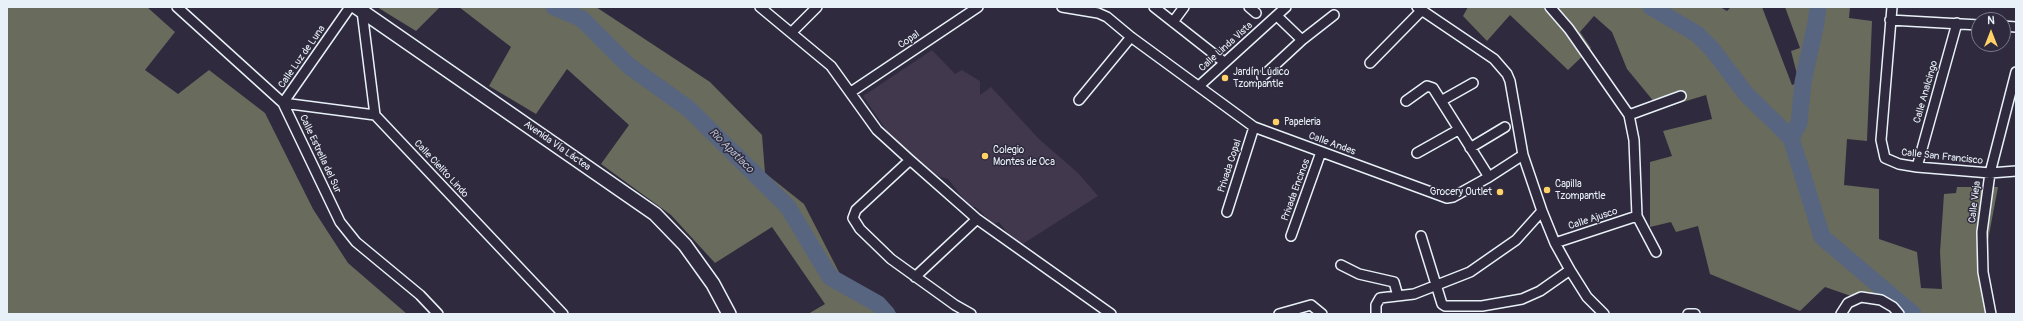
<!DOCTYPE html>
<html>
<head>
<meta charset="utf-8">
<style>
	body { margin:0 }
	#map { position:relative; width:2023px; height:321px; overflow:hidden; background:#2f2a3d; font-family:Pangolin,sans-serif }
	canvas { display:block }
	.frame { position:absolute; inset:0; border:8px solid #e8f1f8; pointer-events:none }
	.north { position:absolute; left:1971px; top:12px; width:40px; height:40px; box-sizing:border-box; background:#2f2a3d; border:1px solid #797a88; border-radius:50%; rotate:0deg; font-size:11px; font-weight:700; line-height:16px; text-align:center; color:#e8f1f8 }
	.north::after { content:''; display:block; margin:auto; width:14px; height:18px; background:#ffd166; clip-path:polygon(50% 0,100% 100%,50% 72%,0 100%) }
</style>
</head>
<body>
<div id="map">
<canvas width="2023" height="321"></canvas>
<div class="frame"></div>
<div class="north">N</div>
</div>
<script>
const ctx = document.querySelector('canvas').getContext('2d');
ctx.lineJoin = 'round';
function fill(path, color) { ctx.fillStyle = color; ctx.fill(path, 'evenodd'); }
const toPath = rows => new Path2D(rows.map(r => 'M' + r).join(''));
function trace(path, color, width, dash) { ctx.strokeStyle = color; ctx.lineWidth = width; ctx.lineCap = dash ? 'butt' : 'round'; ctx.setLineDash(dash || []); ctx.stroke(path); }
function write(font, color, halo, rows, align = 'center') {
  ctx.font = font + ' Pangolin,sans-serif'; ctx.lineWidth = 3; ctx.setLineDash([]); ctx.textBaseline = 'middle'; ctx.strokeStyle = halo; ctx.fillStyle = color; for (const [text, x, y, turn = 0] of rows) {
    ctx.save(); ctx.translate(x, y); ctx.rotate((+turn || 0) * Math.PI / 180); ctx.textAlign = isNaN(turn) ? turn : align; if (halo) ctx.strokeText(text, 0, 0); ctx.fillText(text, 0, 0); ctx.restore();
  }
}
fill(toPath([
	[932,50,955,74,962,70,980,81,980,95,991,87,1039,139,1078,173,1098,196,1018,247,999,222,993,224,976,207,970,207,948,179,931,174,889,134,863,96]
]), '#41384e');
fill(toPath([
	[7,7,147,7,175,32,145,70,178,94,209,70,265,113,313,209,348,263,407,314,8,314],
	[377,7,440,7,416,31],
	[459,7,596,7,710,82,762,135,765,173,804,204,841,276,892,308,897,314,808,314,825,304,772,227,715,263,671,215,601,164,629,125,567,69,536,114,489,86,511,47],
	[1468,7,1720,7,1727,11,1731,7,1762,7,1792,85,1799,82,1791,51,1800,48,1785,7,1850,7,1849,18,1872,21,1867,141,1847,139,1844,185,1879,189,1879,239,1917,252,1921,288,1942,289,1940,252,1944,194,1956,193,1957,187,1998,187,1985,256,1995,314,1903,314,1825,287,1800,311,1710,274,1698,226,1676,232,1671,222,1650,227,1650,162,1672,156,1663,131,1712,119,1706,95,1660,109,1627,69,1612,32,1594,16,1580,32,1591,48,1568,70,1510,15,1487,41,1463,16]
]), '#696b5d');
trace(toPath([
	[554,7,582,19,629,66,689,109,788,207,830,277,878,304,887,314],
	[1651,7,1697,34,1712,49,1746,94,1791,138,1799,123,1803,82,1816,23,1818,7],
	[1791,138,1822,237,1913,314]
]), '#576581', 17);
const street = toPath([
	[177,7,283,103,340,222,356,242,420,295,438,314],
	[350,7,283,103,375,115],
	[760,7,831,66,877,130,910,160,977,219,1111,314],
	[1062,7,1098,13,1107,17,1131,37,1254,127,1447,198,1453,197,1489,177,1523,155],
	[1154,7,1224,62],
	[1249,7,1256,13],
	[1417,7,1494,59,1507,74,1510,81,1523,155,1542,211,1555,243,1570,270,1587,297,1604,314],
	[1550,7,1569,29,1629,115,1634,140,1637,216,1656,252],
	[1892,7,1881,140,1885,158,1899,164,1917,167,1990,173,2016,171],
	[362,11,375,115,563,314],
	[1277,16,1302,40],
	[1890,20,1979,25],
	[1173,22,1184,7],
	[2003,26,2016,27],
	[792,32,817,7],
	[1370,63,1422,10],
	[1262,77,1302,40,1334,15],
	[1199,86,1286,7],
	[851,92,978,7],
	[1079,100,1131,37],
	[1406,101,1427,86,1433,88,1489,177],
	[1441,101,1473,83],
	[1629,115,1681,96],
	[1470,148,1505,127],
	[1417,153,1458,130],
	[910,160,856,210,853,218,860,229,891,259,955,305,971,314],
	[1917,167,1957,23],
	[1227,212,1254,127],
	[1291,236,1321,152],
	[1421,236,1442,304,1445,306,1482,306,1522,299,1540,291,1570,270],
	[1555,243,1637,216],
	[1341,265,1359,274,1394,282,1398,296],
	[915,277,977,219],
	[1279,314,1311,305,1322,314],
	[1376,314,1376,305,1380,298,1414,294,1470,272,1516,240,1542,211],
	[1688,314,1695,314],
	[1841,314,1848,303,1861,297,1881,300,1893,307,1899,314],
	[1991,314,1983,272,1982,232,1990,173,2016,72]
]);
const secondary = toPath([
	[356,7,655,214,685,245,713,284,729,314]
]);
trace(street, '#e8f1f8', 12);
trace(secondary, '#e8f1f8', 16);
trace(street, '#2f2a3d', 9);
trace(secondary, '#2f2a3d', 13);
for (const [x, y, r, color] of [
	[1225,78,4,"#ffd166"],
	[1276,122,4,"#ffd166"],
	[985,156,4,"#ffd166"],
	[1547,190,4,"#ffd166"],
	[1500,192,4,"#ffd166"]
]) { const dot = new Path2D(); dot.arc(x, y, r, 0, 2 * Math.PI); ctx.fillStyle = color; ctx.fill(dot); trace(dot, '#2f2a3d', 1.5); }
write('10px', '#e8f1f8', '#2f2a3d', [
	["Copal",909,40,-34],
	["Calle Linda Vista",1226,47,-42],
	["Calle Luz de Luna",302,57,-55],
	["Calle Analcingo",1926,92,-74],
	["Calle Andes",1332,144,20],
	["Avenida Vía Láctea",557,146,35],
	["Calle Estrella del Sur",320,154,65],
	["Calle San Francisco",1942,157,6],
	["Privada Copal",1230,166,-72],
	["Calle Cielito Lindo",441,169,47],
	["Privada Encinos",1296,190,-70],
	["Calle Vieja",1975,202,-83],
	["Calle Ajusco",1593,219,-18]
]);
write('10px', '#e8f1f8', '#2f2a3d', [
	["Jardín Lúdico",1233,72],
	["Tzompantle",1233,84],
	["Papeleria",1284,122],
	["Colegio",993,150],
	["Montes de Oca",993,162],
	["Capilla",1555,184],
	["Tzompantle",1555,196],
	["Grocery Outlet",1492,192,"right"]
], 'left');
write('italic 11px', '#aeb9c8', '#2f2a3d', [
	["Rio Apatlaco",731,151,45]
]);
</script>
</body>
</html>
